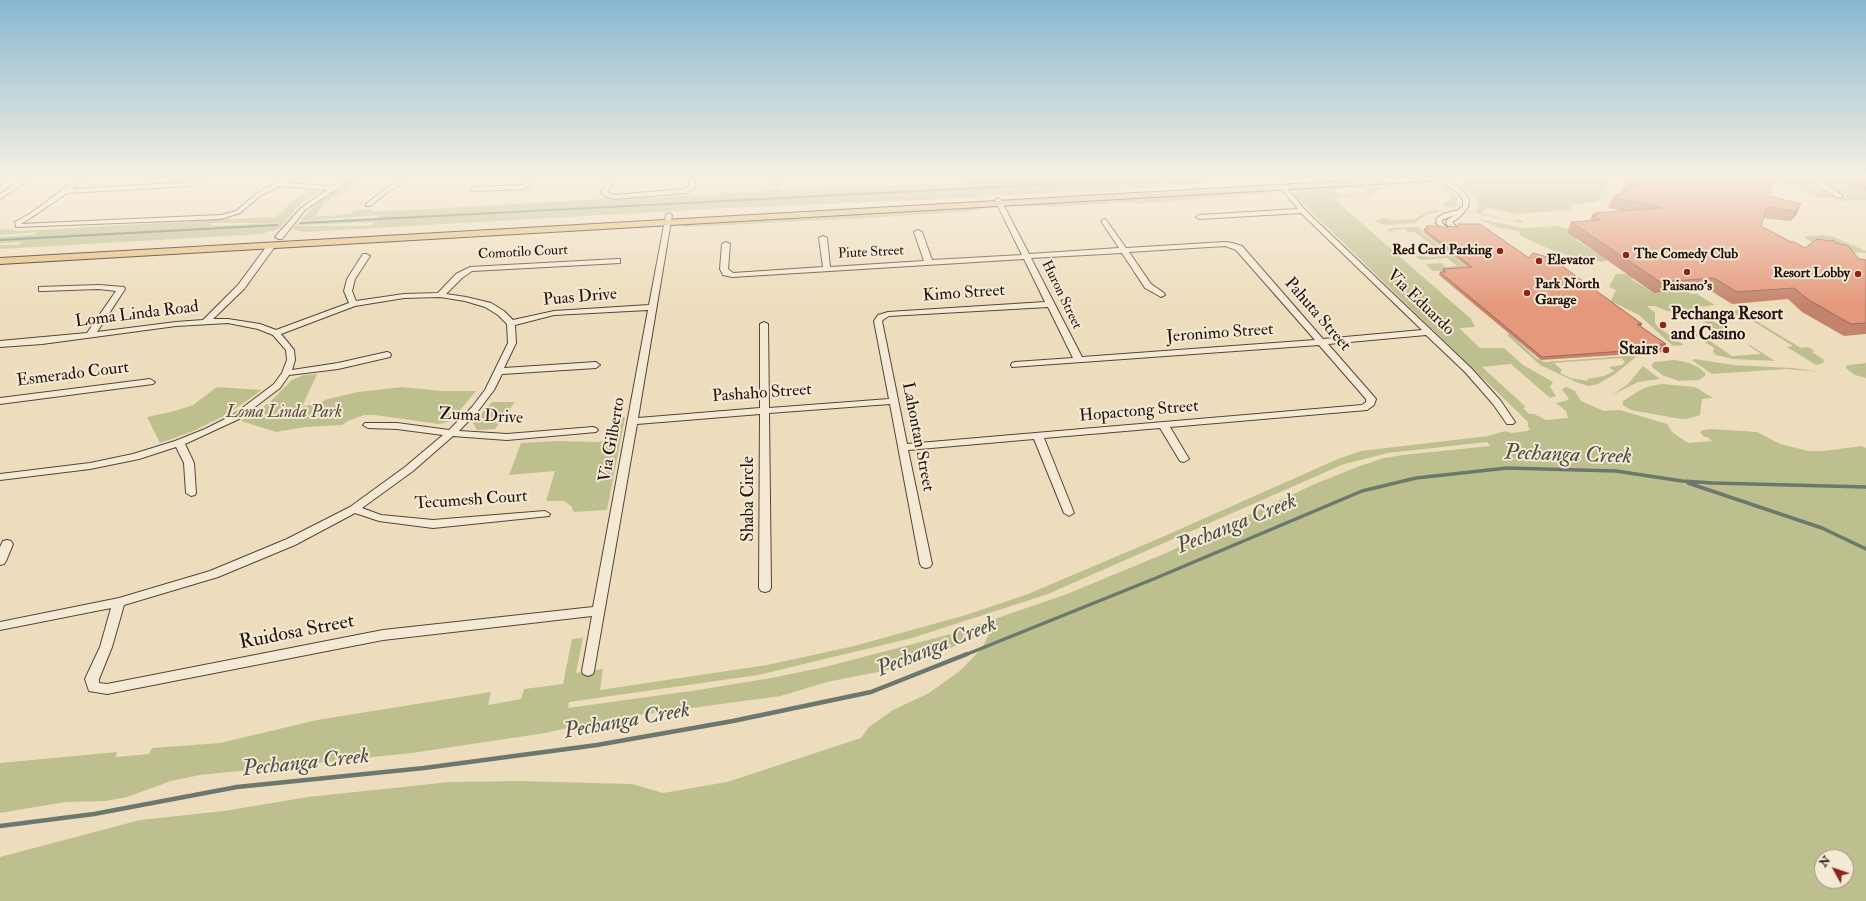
<!DOCTYPE html>
<html>
<head>
<meta charset="utf-8">
<style>
	body { margin:0 }
	#map { position:relative; width:1866px; height:901px; overflow:hidden; background:#eeddbd; font-family:"IM FELL Double Pica",serif }
	canvas { display:block }
	.north { position:absolute; left:1814px; top:849px; width:40px; height:40px; box-sizing:border-box; background:#f4e9d4; border:1px solid #a09384; border-radius:50%; rotate:310deg; font-size:11px; font-weight:700; line-height:16px; text-align:center; color:#23120b }
	.north::after { content:''; display:block; margin:auto; width:14px; height:18px; background:#8f2418; clip-path:polygon(50% 0,100% 100%,50% 72%,0 100%) }
</style>
</head>
<body>
<div id="map">
<canvas width="1866" height="901"></canvas>
<div class="north">N</div>
</div>
<script>
const ctx = document.querySelector('canvas').getContext('2d');
ctx.lineJoin = 'round';
function fill(path, color) { ctx.fillStyle = color; ctx.fill(path, 'evenodd'); }
const toPath = rows => new Path2D(rows.map(r => 'M' + r).join(''));
function trace(path, color, width, dash) { ctx.strokeStyle = color; ctx.lineWidth = width; ctx.lineCap = dash ? 'butt' : 'round'; ctx.setLineDash(dash || []); ctx.stroke(path); }
function write(font, color, halo, rows, align = 'center') {
  ctx.font = font + ' "IM FELL Double Pica",serif'; ctx.lineWidth = 4; ctx.setLineDash([]); ctx.textBaseline = 'middle'; ctx.strokeStyle = halo; ctx.fillStyle = color; for (const [text, x, y, turn = 0] of rows) {
    ctx.save(); ctx.translate(x, y); ctx.rotate((+turn || 0) * Math.PI / 180); ctx.textAlign = isNaN(turn) ? turn : align; if (halo) ctx.strokeText(text, 0, 0); ctx.fillText(text, 0, 0); ctx.restore();
  }
}
fill(toPath([
	[357,178,367,178,336,196,324,204,314,217,350,214,356,210,372,209,373,212,602,199,613,200,765,191,771,189,781,188,784,191,1045,178,1202,178,1195,179,1197,181,1256,178,1253,181,1214,182,1185,185,923,200,726,208,303,232,293,229,316,204,327,195],
	[378,215,378,218,302,222,303,221],
	[374,222,371,226,298,226,300,225],
	[1506,178,1611,178,1597,202,1572,205,1570,206,1572,212,1567,210,1514,214,1487,207,1481,213,1513,221,1518,219,1524,222,1521,223,1478,214,1476,211,1478,205,1475,198,1468,190,1455,183],
	[1755,178,1804,178,1835,196,1831,198,1819,198,1789,185],
	[1815,178,1835,178,1866,192,1866,200,1837,201,1847,197,1836,191,1837,189],
	[1437,183,1455,195,1458,199,1456,206,1450,208,1442,205,1451,198,1449,194,1439,187,1428,185,1388,188,1381,189,1368,196,1333,198,1471,319,1475,327,1459,328,1480,348,1504,348,1523,365,1553,382,1550,387,1556,396,1550,398,1511,364,1482,367,1526,407,1523,408,1529,414,1534,414,1546,420,1568,418,1566,411,1556,403,1565,401,1569,399,1562,389,1566,387,1575,391,1581,401,1604,411,1620,410,1667,424,1672,432,1688,443,1712,441,1707,437,1704,437,1700,432,1703,430,1712,429,1757,432,1780,444,1809,451,1823,451,1862,446,1866,448,1866,901,0,901,0,857,140,820,224,811,308,797,450,782,520,781,632,784,663,793,727,782,861,738,869,727,893,710,929,693,961,670,982,648,992,628,967,641,908,666,827,682,781,696,609,719,545,733,412,753,200,775,171,781,127,797,106,801,65,802,0,813,0,763,117,752,116,757,149,754,152,748,220,743,317,720,491,692,488,705,521,699,524,689,563,684,572,639,583,638,576,673,603,669,600,690,767,665,854,646,966,615,1028,594,1160,538,1338,459,1361,451,1488,436,1505,431,1512,433,1527,431,1530,429,1528,426,1528,422,1293,194,1300,190],
	[1360,188,1368,195,1343,196,1335,189],
	[1487,442,1490,446,1403,455,1384,458,1360,466,1317,483,1166,553,1067,594,951,634,825,667,771,678,698,690,568,708,569,702,758,675,912,638,1048,594,1344,464,1388,453],
	[1822,857,1846,857,1846,881,1822,881],
	[310,189,319,192,301,204,279,229,261,234,0,249,0,245,18,245,23,242,0,243,0,237,33,235,37,232,0,235,0,230,7,229,19,231,217,220,230,218,230,219,276,217,293,201],
	[212,223,279,223,210,226],
	[1266,191,1271,193,1139,204,1133,202,1049,207,1044,206,1021,207,1019,206],
	[986,207,986,209,960,212,868,218,684,227,684,225],
	[1437,210,1442,211,1427,214,1415,223,1386,225,1375,222,1384,218,1391,220,1415,219,1426,212],
	[1478,219,1524,228,1557,226,1565,228,1572,232,1577,239,1576,240,1608,260,1601,262,1558,253,1521,236,1519,231,1500,228],
	[1418,227,1422,229,1421,232,1471,270,1433,271,1426,264,1441,263,1446,267,1457,266,1447,258,1422,260,1418,259,1416,256,1438,257,1434,253,1440,252,1415,232,1408,232,1405,229,1392,230,1394,232,1387,231,1390,228],
	[1824,235,1834,237,1866,251,1866,253,1847,252,1815,244,1805,238,1806,236],
	[1616,274,1628,274,1635,278,1631,279,1654,293,1686,291,1692,294,1697,294,1715,305,1697,307,1702,314,1741,339,1738,339,1723,330,1713,328,1681,306,1668,307,1673,311,1667,311,1655,306,1647,306,1655,313,1655,323,1658,327,1684,345,1673,346,1639,315,1611,301,1616,290,1609,287],
	[1738,310,1801,348,1808,347,1815,351,1812,352,1823,359,1824,361,1823,363,1816,365,1787,347,1793,346,1743,315,1736,315,1729,311],
	[1510,334,1536,358,1545,362,1653,354,1636,357,1615,374,1598,384,1589,386,1578,383,1540,365,1507,335],
	[1621,358,1625,362,1622,365,1609,367,1614,371,1604,376,1587,379,1588,381,1571,378,1560,373,1562,370,1554,363],
	[1693,334,1697,334,1710,341,1732,356,1761,354,1748,345,1750,345,1775,361,1733,359,1716,355,1713,352,1714,348],
	[1695,359,1733,365,1792,368,1822,372,1786,369,1712,374,1692,360],
	[1675,360,1686,362,1698,367,1705,373,1705,376,1699,380,1679,381,1662,375,1653,368,1652,365,1652,363,1655,362],
	[1866,363,1866,378,1855,375,1846,368,1846,366,1850,365],
	[1643,366,1660,379,1638,382,1612,395,1628,384],
	[317,374,302,407,323,402,324,400,358,392,402,387,442,391,476,391,451,421,439,424,375,415,364,415,348,421,342,425,305,427,276,432,241,421,269,403,292,380,304,375],
	[1662,384,1695,387,1713,398,1702,399,1700,415,1687,419,1681,419,1631,410,1623,405,1623,401,1642,389,1650,386],
	[217,387,262,390,228,414,191,432,160,443,147,417,175,411,193,405],
	[492,402,515,402,495,429,477,430,473,423],
	[617,417,625,417,607,510,574,512,571,506,564,501,546,501,555,471,509,475,521,443,555,441,599,442,606,439,614,433,616,426,611,420]
]), '#bebf8e');
trace(toPath([
	[301,223,1168,178],
	[0,240,277,225]
]), '#6a786d', 2);
trace(toPath([
	[1688,483,1822,528,1866,549],
	[965,655,1156,578,1362,491,1416,478,1507,468,1616,471,1682,481,1713,483,1866,487]
]), '#6a786d', 3.5);
trace(toPath([
	[0,826,94,814,237,787,424,768,597,745,733,721,871,692,967,654]
]), '#6a786d', 4.5);
const minor = toPath([
	[25,178,33,178,0,199,0,194,25,178],
	[78,178,86,178,72,189,189,182,201,178,212,178,190,186,67,193,35,215,21,224,221,215,236,211,256,194,284,178,293,178,286,183,332,186,345,178,353,178,305,210,282,239,279,239,275,237,301,208,327,190,280,186,260,196,240,213,221,219,16,227,15,222,31,213,78,178],
	[403,178,411,178,389,191,370,206,366,206,366,204,385,189,403,178],
	[531,178,538,178,525,189,473,191,470,189,473,187,523,185,531,178],
	[609,178,615,178,607,192,614,195,685,189,689,187,689,178,695,178,695,188,687,193,614,199,604,196,601,192,609,178],
	[773,178,779,178,778,184,774,184,773,178],
	[1437,178,1445,178,1464,192,1469,200,1468,207,1460,217,1452,222,1457,227,1455,228,1451,228,1446,224,1447,220,1455,215,1442,220,1442,223,1448,228,1446,229,1442,229,1436,223,1437,218,1443,214,1458,210,1463,206,1463,200,1459,194,1437,178],
	[1806,178,1814,178,1839,193,1843,197,1838,198,1806,178],
	[0,181,3,182,3,184,0,185,0,181],
	[1284,186,1286,187,1305,210,1471,368,1500,400,1515,422,1513,424,1507,424,1493,404,1465,372,1426,335,1328,344,1376,399,1374,405,1367,410,1170,427,1189,459,1184,462,1180,461,1160,428,1044,438,1074,513,1069,516,1064,513,1034,439,908,450,932,564,930,567,926,568,922,567,920,564,890,404,769,413,771,588,769,591,765,592,761,591,759,588,760,414,637,424,594,671,593,674,588,676,583,674,582,671,592,616,383,640,107,694,89,691,85,679,100,647,111,608,0,630,0,622,119,598,210,571,287,539,350,507,405,467,443,435,397,429,368,428,363,425,365,423,397,423,449,430,472,407,485,390,508,343,507,324,498,315,485,307,465,301,440,297,404,298,355,306,281,334,294,350,295,360,292,370,338,363,387,352,390,353,391,355,390,357,338,369,289,375,280,388,239,419,185,444,194,463,196,493,195,495,191,496,186,493,184,463,176,447,139,459,90,469,0,480,0,474,90,463,133,454,175,441,205,429,233,415,274,384,282,373,287,360,286,350,273,335,258,329,228,323,176,326,42,344,0,347,0,341,87,333,116,291,99,289,42,291,39,291,39,287,99,285,124,287,125,289,97,332,176,322,203,320,238,285,269,243,272,243,276,245,244,289,213,319,228,319,260,324,276,330,349,303,344,291,347,279,363,254,366,254,370,256,355,279,352,291,356,301,404,294,438,293,456,274,470,267,617,259,620,259,620,263,472,271,462,278,446,294,466,297,491,303,504,311,513,320,554,311,649,305,666,215,669,213,672,215,638,418,760,408,760,324,764,322,768,324,769,408,889,399,874,321,878,315,888,312,1045,302,1024,259,732,277,723,275,720,269,722,244,726,242,730,244,728,269,733,273,823,267,819,238,823,236,827,238,830,267,924,261,914,232,918,230,922,232,932,260,1022,255,995,200,998,198,1001,200,1029,254,1119,248,1101,221,1104,219,1106,220,1126,248,1225,242,1232,243,1242,246,1323,339,1422,330,1301,213,1199,219,1196,217,1199,215,1298,209,1281,188,1284,186],
	[1225,246,1236,250,1315,340,1082,357,1031,258,1122,253,1145,288,1161,297,1165,295,1164,293,1151,284,1129,252,1225,246],
	[1048,307,1073,358,1015,362,1012,363,1011,365,1012,367,1319,345,1366,399,1366,402,1362,405,907,444,882,321,884,319,889,316,1048,307],
	[648,310,593,607,383,630,107,684,99,683,99,679,112,647,124,605,218,577,295,545,355,513,379,521,433,528,549,516,550,514,545,511,433,520,381,515,362,508,413,471,453,436,507,440,596,432,598,430,596,428,593,427,507,434,459,431,478,411,494,390,502,374,596,368,600,365,596,362,504,368,516,343,515,325,554,315,648,310],
	[150,379,155,382,153,384,0,404,0,398,150,379],
	[7,540,11,541,13,544,6,561,4,564,0,565,0,547,3,541,7,540]
]);
const major = toPath([
	[1399,178,1450,178,1446,180,0,264,0,258,1399,178]
]);
trace(minor, '#564538', 2);
trace(major, '#23120b', 2);
fill(minor, '#f4e9d4');
fill(major, '#e7be7e');
fill(toPath([
	[1835,178,1866,178,1866,192],
	[1626,182,1769,196,1801,204,1796,215,1790,221,1763,218,1761,226,1791,242,1805,248,1836,243,1859,259,1866,260,1866,334,1844,336,1802,312,1788,299,1732,304,1708,289,1654,293,1567,232,1571,222,1590,221,1592,215,1594,215,1595,213,1623,211,1608,208,1613,197,1623,192,1622,192],
	[1426,226,1529,258,1642,324,1641,327,1666,344,1665,347,1664,347,1665,348,1664,352,1541,360,1439,275,1440,272,1442,272,1443,269,1468,267,1423,232,1424,229,1425,229]
]), '#c4846b');
fill(toPath([
	[1801,204,1796,215,1790,221,1795,211]
]), '#a06b57');
const building = toPath([
	[1628,178,1768,178,1774,180,1769,196,1801,204,1795,211,1768,207,1766,209,1761,226,1791,242,1794,242,1805,248,1817,239,1830,241,1833,240,1836,243,1848,246,1859,259,1866,260,1866,323,1851,324,1809,300,1794,288,1737,292,1714,278,1660,282,1571,222,1601,220,1592,215,1598,215,1595,213,1662,208,1613,197,1638,185,1626,182,1628,178],
	[1842,178,1866,178,1866,189,1842,178],
	[1459,224,1480,224,1529,258,1533,253,1551,258,1642,324,1637,324,1666,344,1660,344,1665,348,1542,357,1440,272,1446,272,1443,269,1472,267,1424,229,1429,229,1426,226,1440,226,1447,228,1450,226,1457,227,1459,224]
]);
fill(building, '#e4997c');
trace(building, '#a06b57', 1);
const sky = ctx.createLinearGradient(0, 0, 0, 305);
sky.addColorStop(0, '#88b7d1');
sky.addColorStop(0.58, '#f7f0e1');
sky.addColorStop(1, '#f7f0e100');
ctx.fillStyle = sky;
ctx.fillRect(0, 0, 1866, 305);
for (const [x, y, r, color] of [
	[1500,251,4,"#8f2418"],
	[1626,255,4,"#8f2418"],
	[1539,261,4,"#8f2418"],
	[1687,272,4,"#8f2418"],
	[1858,274,4,"#8f2418"],
	[1527,293,4,"#8f2418"],
	[1663,325,4,"#8f2418"],
	[1666,350,4,"#8f2418"]
]) { const dot = new Path2D(); dot.arc(x, y, r, 0, 2 * Math.PI); ctx.fillStyle = color; ctx.fill(dot); trace(dot, '#f4e9d4', 1.5); }
write('bold 14px', '#23120b', '#f4e9d4', [
	["Red Card Parking",1492,251,"right"],
	["The Comedy Club",1634,255],
	["Elevator",1547,261],
	["Resort Lobby",1850,274,"right"],
	["Park North",1535,285],
	["Garage",1535,301],
	["Paisano’s",1687,287,"center"]
], 'left');
write('14px', '#23120b', '#f4e9d4', [
	["Comotilo Court",523,253,-3],
	["Piute Street",871,253,-3],
	["Huron Street",1061,295,64]
]);
write('17px', '#23120b', '#f4e9d4', [
	["Kimo Street",964,294,-4],
	["Puas Drive",580,298,-5],
	["Via Eduardo",1420,303,44],
	["Loma Linda Road",137,315,-7],
	["Pahuta Street",1317,315,49],
	["Jeronimo Street",1220,334,-4],
	["Esmerado Court",73,375,-7],
	["Pashaho Street",762,394,-4],
	["Hopactong Street",1139,412,-5],
	["Zuma Drive",481,417,3],
	["Lahontan Street",917,437,79],
	["Via Gilberto",613,440,-80],
	["Shaba Circle",749,499,-90],
	["Tecumesh Court",471,501,-4]
]);
write('bold 17px', '#23120b', '#f4e9d4', [
	["Pechanga Resort",1671,315],
	["and Casino",1671,335],
	["Stairs",1658,350,"right"]
], 'left');
write('italic 17px', '#594f39', '#f4e9d4', [
	["Loma Linda Park",284,413]
]);
write('20px', '#23120b', '#f4e9d4', [
	["Ruidosa Street",297,633,-11]
]);
write('italic 22px', '#4c4e44', '#f4e9d4', [
	["Pechanga Creek",1568,456,2],
	["Pechanga Creek",1237,525,-22],
	["Pechanga Creek",937,648,-22],
	["Pechanga Creek",627,722,-10],
	["Pechanga Creek",306,764,-6]
]);
</script>
</body>
</html>
